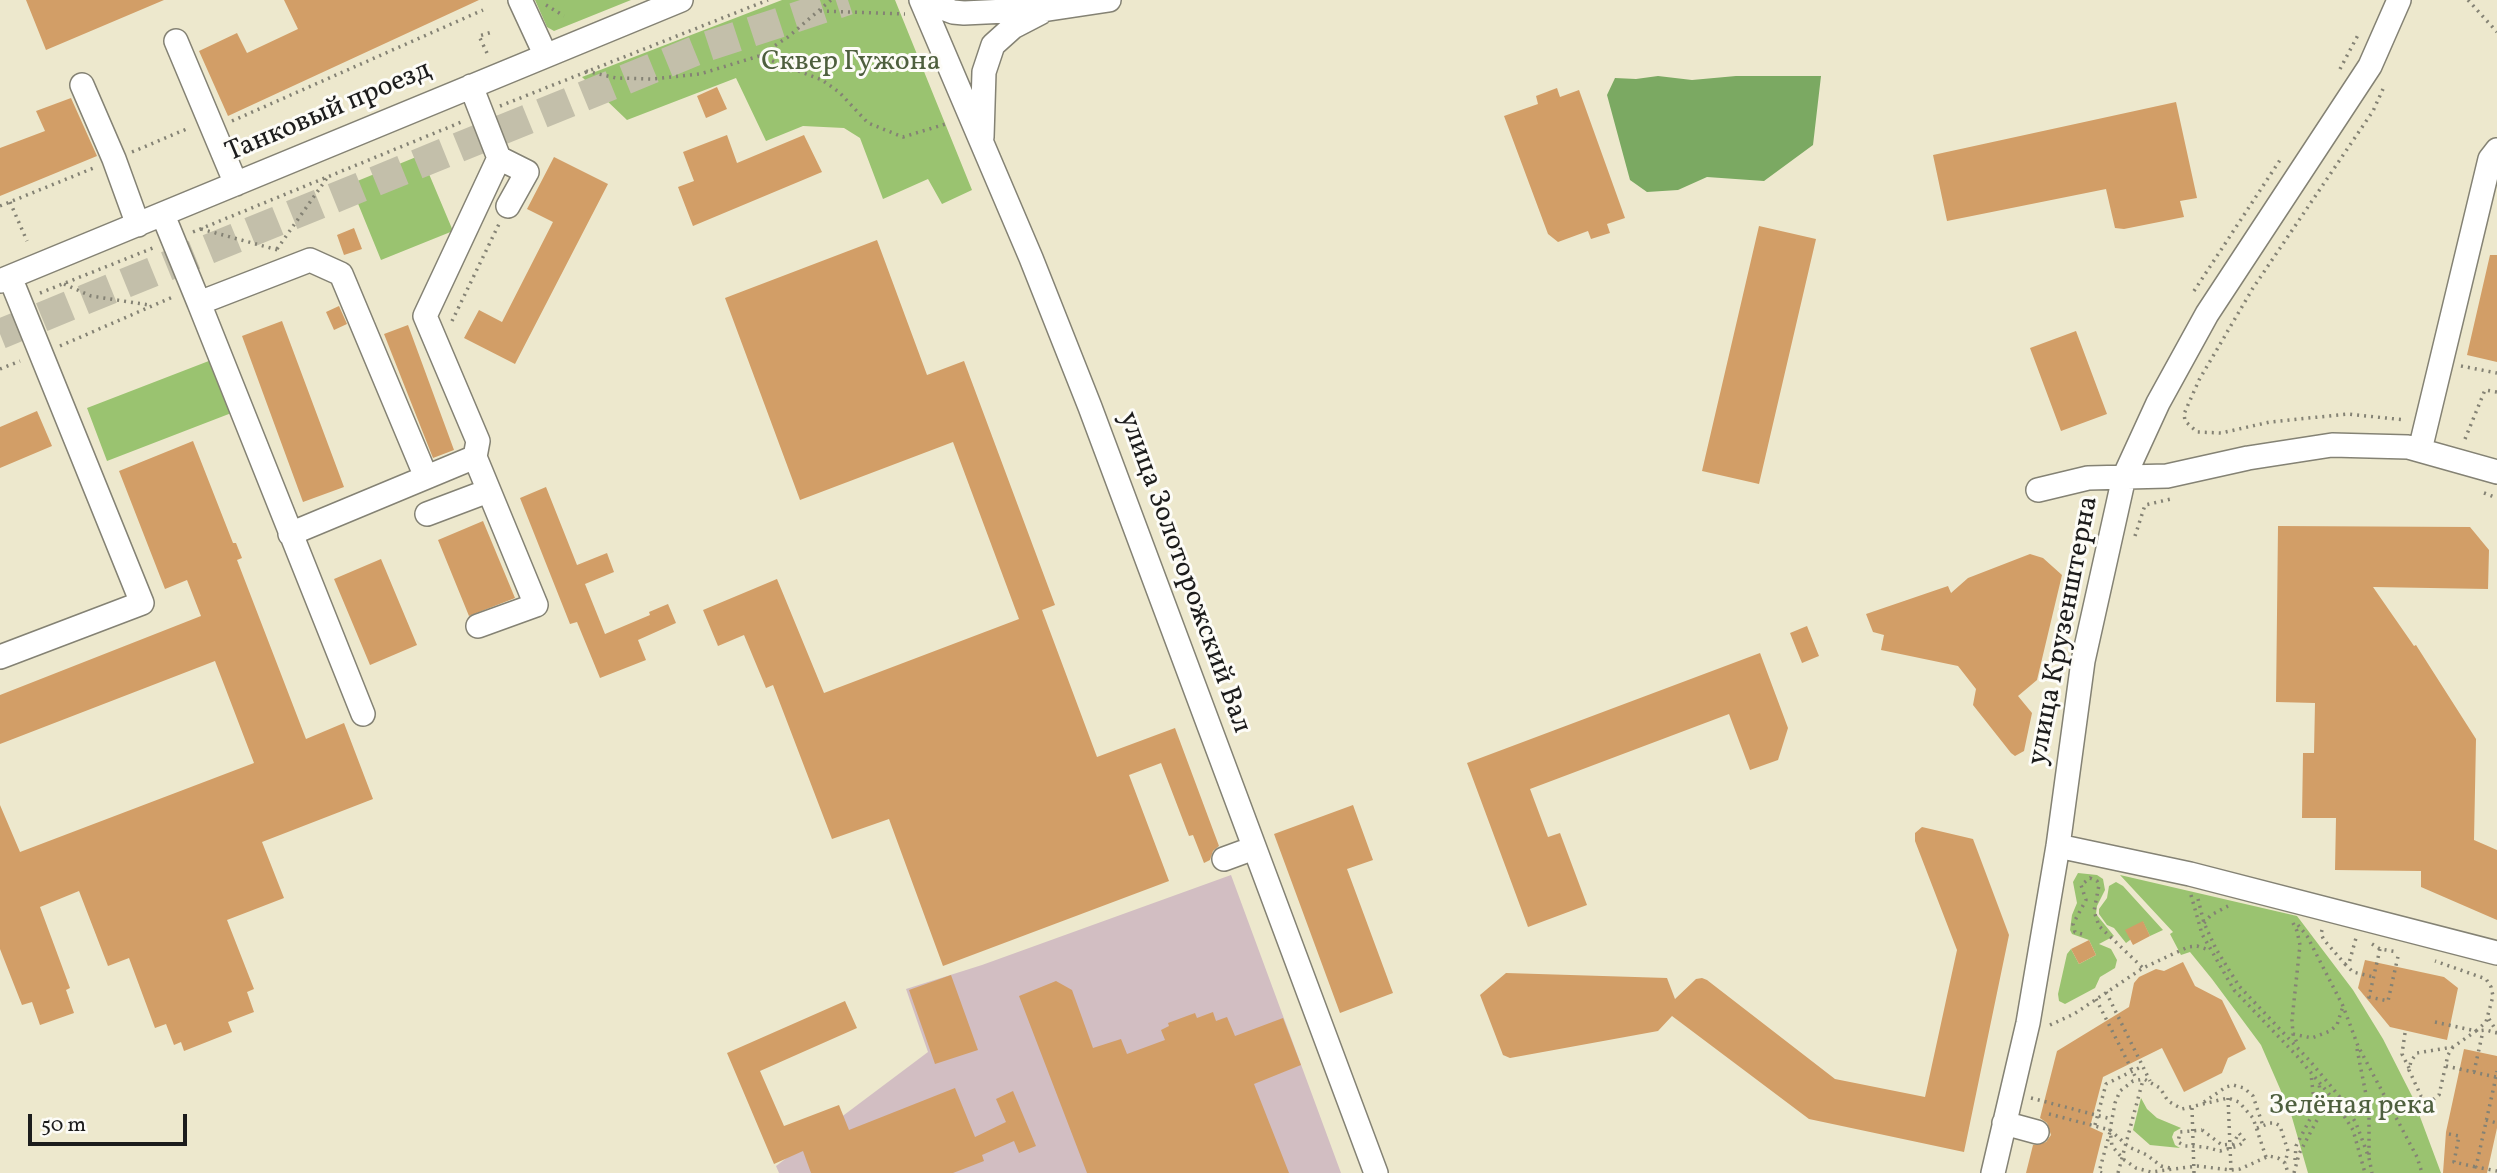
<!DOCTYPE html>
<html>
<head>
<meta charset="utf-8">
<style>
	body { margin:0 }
	#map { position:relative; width:2497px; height:1173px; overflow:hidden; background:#ede8cd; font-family:Vollkorn,serif }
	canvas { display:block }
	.scale { position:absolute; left:28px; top:1114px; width:159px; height:32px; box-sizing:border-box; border:4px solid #1c1c1c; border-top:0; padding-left:9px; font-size:21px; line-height:24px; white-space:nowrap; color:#1c1c1c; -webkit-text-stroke:5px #fdfcf7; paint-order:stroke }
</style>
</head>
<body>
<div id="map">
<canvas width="2497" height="1173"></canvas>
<div class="scale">50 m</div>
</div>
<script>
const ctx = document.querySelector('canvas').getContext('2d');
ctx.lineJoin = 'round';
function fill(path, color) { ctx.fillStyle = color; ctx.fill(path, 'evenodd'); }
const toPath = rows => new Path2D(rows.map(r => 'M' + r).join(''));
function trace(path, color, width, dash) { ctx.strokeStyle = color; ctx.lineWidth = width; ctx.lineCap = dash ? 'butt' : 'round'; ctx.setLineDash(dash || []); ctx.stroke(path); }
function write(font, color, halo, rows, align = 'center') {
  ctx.font = font + ' Vollkorn,serif'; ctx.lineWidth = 6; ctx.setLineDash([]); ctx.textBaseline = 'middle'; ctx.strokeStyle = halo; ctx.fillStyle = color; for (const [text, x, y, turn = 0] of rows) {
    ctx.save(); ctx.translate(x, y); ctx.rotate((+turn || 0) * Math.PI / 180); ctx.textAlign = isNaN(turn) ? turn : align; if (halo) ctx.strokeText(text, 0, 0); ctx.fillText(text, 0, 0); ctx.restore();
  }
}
fill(toPath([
	[1231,875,1341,1173,779,1173,776,1166,928,1052,906,989,982,965]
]), '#d2bec2');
fill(toPath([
	[535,0,631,0,554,31,547,27],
	[782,0,895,0,972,190,942,204,928,179,883,199,860,138,844,128,803,126,766,141,736,78,627,120,582,77],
	[421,155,453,231,381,260,350,184],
	[214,359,234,412,107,461,87,408],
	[2078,873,2097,875,2103,879,2105,890,2097,906,2096,914,2114,936,2099,944,2111,949,2117,960,2115,968,2100,977,2095,988,2065,1004,2059,1001,2058,994,2067,954,2071,949,2079,964,2096,955,2089,940,2072,934,2070,930,2072,915,2077,903,2073,882],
	[2120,875,2297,916,2353,990,2383,1039,2413,1098,2441,1173,2308,1173,2291,1114,2261,1045,2212,979,2190,952,2181,955,2170,934,2173,932],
	[2116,882,2123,886,2163,930,2150,936,2143,922,2130,940,2126,943,2114,928,2107,925,2099,914,2099,909,2107,898,2109,886],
	[2141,1098,2147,1109,2157,1118,2181,1128,2174,1132,2172,1137,2175,1145,2180,1148,2150,1145,2133,1130]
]), '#9ac370');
fill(toPath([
	[1658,76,1692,80,1736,76,1821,76,1813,145,1764,181,1707,177,1678,190,1647,192,1630,180,1607,95,1615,78,1636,79]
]), '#7ba962');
fill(toPath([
	[26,0,164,0,46,50],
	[284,0,479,0,228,116,199,51,237,33,247,53,298,29],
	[717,87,727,109,706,118,697,96],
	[1557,88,1560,97,1579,90,1625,218,1607,224,1610,233,1591,239,1588,231,1558,242,1548,234,1504,116,1538,104,1536,96],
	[71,98,97,156,0,196,0,148,45,131,36,111],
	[2176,102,2197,198,2180,201,2184,217,2124,229,2115,228,2106,189,1947,221,1933,155],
	[727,135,737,163,804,135,822,172,693,226,678,187,694,181,683,152],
	[554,157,608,184,515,364,464,338,479,310,502,322,553,222,527,209],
	[1759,226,1816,239,1759,484,1702,471],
	[354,228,362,249,344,255,337,235],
	[877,240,927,375,964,361,1055,605,1042,610,1097,757,1175,728,1219,846,1213,851,1210,860,1204,863,1193,835,1189,836,1161,763,1129,775,1169,881,943,966,889,819,832,839,773,685,766,688,744,635,718,646,703,610,777,579,824,693,1019,619,953,442,800,500,725,298],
	[2490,255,2497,255,2497,362,2467,355],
	[339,306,347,324,334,330,326,312],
	[282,321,344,487,303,502,242,336],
	[408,325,454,450,433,458,384,334],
	[2076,331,2107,414,2061,431,2030,348],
	[37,411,52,446,0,468,0,427],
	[193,441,233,543,236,543,242,558,237,560,306,739,344,723,373,799,262,842,284,898,227,920,254,989,247,992,254,1012,228,1022,232,1032,184,1051,181,1042,174,1045,166,1024,155,1028,129,958,108,966,79,891,40,907,70,988,66,990,74,1013,40,1025,32,1002,22,1005,0,949,0,805,20,852,254,763,215,661,0,744,0,695,201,616,187,580,165,589,119,471],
	[546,487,577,565,607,553,614,572,585,584,605,634,650,615,649,612,668,604,676,623,638,640,646,660,600,678,577,622,570,624,520,498],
	[483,521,515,598,469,616,438,540],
	[2278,526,2470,527,2489,550,2488,589,2373,587,2414,646,2416,645,2476,739,2474,840,2497,850,2497,920,2421,887,2421,871,2335,870,2336,818,2302,818,2303,753,2314,753,2315,703,2276,702],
	[2030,554,2043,558,2062,575,2037,680,2018,696,2032,713,2024,751,2015,756,2011,753,1973,705,1976,689,1958,666,1881,650,1884,635,1873,632,1866,614,1948,586,1951,593,1968,578],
	[381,559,417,645,370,665,334,579],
	[1807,626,1819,656,1802,663,1790,633],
	[1760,653,1788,728,1778,760,1750,770,1729,714,1530,789,1548,837,1560,833,1587,905,1528,927,1467,763],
	[1353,805,1373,860,1347,869,1393,993,1340,1013,1274,834],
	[1922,827,1973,839,2009,935,1964,1152,1809,1119,1672,1016,1658,1031,1510,1058,1503,1055,1480,995,1506,973,1667,978,1675,999,1696,979,1702,978,1707,980,1835,1079,1925,1097,1957,950,1915,841,1915,833],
	[2143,921,2150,936,2133,945,2125,930],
	[2089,940,2096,955,2079,964,2071,949],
	[2365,960,2444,977,2458,988,2447,1040,2390,1027,2358,988],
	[2183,962,2195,986,2222,1000,2246,1049,2228,1058,2222,1073,2184,1092,2162,1048,2103,1077,2090,1127,2103,1133,2093,1173,2026,1173,2033,1145,2046,1142,2051,1135,2047,1123,2040,1118,2057,1051,2129,1007,2134,983,2139,977,2156,969,2164,971],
	[951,975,978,1050,935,1064,909,990],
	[1056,981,1072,990,1093,1048,1121,1039,1127,1054,1165,1040,1161,1030,1169,1026,1168,1023,1195,1013,1197,1018,1213,1012,1216,1021,1227,1017,1235,1036,1283,1018,1301,1065,1254,1084,1289,1173,1087,1173,1019,996],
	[845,1001,857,1028,760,1071,784,1126,839,1105,849,1130,955,1088,975,1137,1006,1122,996,1099,1013,1091,1036,1146,1019,1153,1014,1141,982,1155,984,1161,953,1173,811,1173,803,1151,774,1164,727,1053],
	[2464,1049,2497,1056,2497,1128,2487,1173,2443,1173,2446,1132]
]), '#d29e67');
trace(toPath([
	[0,334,705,47,848,0]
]), '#c3bfaa', 30, [30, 15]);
const minor = toPath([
	[520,0,545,54],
	[921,0,1031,258,1090,407,1376,1173],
	[922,0,953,12,964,13,1049,9,1109,0],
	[176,41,236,184],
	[82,85,114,159,138,225],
	[982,137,984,72,993,45,1013,27,1040,13],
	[499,158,527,172,508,206],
	[163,215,199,303,310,260,341,274,426,477],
	[0,281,681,0],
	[199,303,363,714],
	[2420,450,2490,159,2497,150],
	[475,457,536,605,478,626],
	[2038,490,2088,478,2167,476,2248,458,2332,445,2408,447,2497,472],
	[427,514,488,491],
	[290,534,475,457,478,441,425,316,499,158,471,86],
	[0,657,142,603,10,277],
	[2058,846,2190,874,2497,953],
	[1224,859,1254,848],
	[2004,1123,2037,1132],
	[1993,1173,2028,1023,2058,846,2083,661,2124,477,2158,403,2207,314,2370,66,2399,0]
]);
trace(minor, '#848274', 26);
trace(toPath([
	[2468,0,2497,32],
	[546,5,564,16],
	[820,11,905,14],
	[487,53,479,36,492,32],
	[759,56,822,80,839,92,868,123,903,137,949,123],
	[2340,69,2358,35],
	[586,71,616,78,652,79,700,74,759,56,788,37,831,0],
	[2383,89,2373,111,2253,288,2199,380,2184,414,2185,421,2197,432,2221,433,2270,422,2348,414,2405,420],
	[500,106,768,0],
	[232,121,483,10],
	[132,152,189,128],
	[10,202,27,241],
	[0,206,96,167],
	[201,229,278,250],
	[193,232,464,121],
	[277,249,327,178],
	[64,284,91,296,149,305],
	[2194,291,2280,160],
	[40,293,153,248],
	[452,321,499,224],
	[60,346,175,296],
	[2461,366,2497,373],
	[0,369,20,361],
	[2465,439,2485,390,2497,392],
	[2484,493,2497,498],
	[2135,536,2145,505,2171,499],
	[2191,895,2202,934,2234,990,2297,1056,2334,1100,2353,1130,2365,1173],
	[2198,899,2204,923,2216,949,2239,986,2310,1061,2339,1096,2356,1123,2369,1158,2372,1173],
	[2204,923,2211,915,2228,906],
	[2293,923,2297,931,2300,945,2292,1020,2293,1034,2298,1045],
	[2298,925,2307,936,2343,1006,2358,1046,2417,1157,2422,1173],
	[2322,930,2321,934,2324,940,2345,964,2349,963,2356,938],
	[2082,934,2075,932,2073,924,2086,900,2081,885,2090,878,2097,881,2099,885,2094,911,2099,926,2143,968],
	[2372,944,2380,949,2398,952],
	[2380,949,2369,997,2388,1001,2399,952],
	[2345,964,2353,972,2374,977],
	[2106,992,2150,1081],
	[2096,999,2137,1080],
	[2489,1019,2497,1032],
	[2435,1022,2476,1031,2486,1022,2493,996,2491,987,2486,979,2435,961],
	[2050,1025,2074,1014,2143,968,2188,947,2197,946,2209,950],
	[2405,1033,2402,1054,2409,1068],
	[2293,1034,2312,1038,2330,1031,2337,1025,2343,1006],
	[2453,1047,2448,1055,2439,1095,2434,1099,2428,1100,2421,1096,2409,1070,2411,1061,2417,1053,2453,1047,2476,1031,2486,1030,2497,1033],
	[2357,1049,2369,1110,2369,1156],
	[2446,1066,2496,1077,2497,1071],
	[2474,1072,2483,1031],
	[2496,1077,2476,1167,2497,1171],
	[2031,1098,2111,1119],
	[2228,1098,2231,1170],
	[2204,1102,2226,1087,2233,1085,2244,1088,2253,1096,2263,1126],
	[2314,1103,2321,1099,2333,1100],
	[2192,1108,2194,1173],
	[2049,1114,2110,1130,2129,1147,2147,1155,2161,1166,2170,1168],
	[2486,1120,2497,1123],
	[2095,1125,2106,1084,2143,1066],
	[2257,1128,2270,1123,2275,1123,2280,1126,2288,1151,2285,1163],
	[2202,1130,2222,1145,2233,1144,2239,1133,2245,1141,2238,1146,2220,1151,2205,1147,2185,1146,2178,1142,2180,1132,2202,1130],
	[2449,1134,2459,1136,2454,1162,2476,1167],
	[2266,1157,2253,1118,2239,1102,2228,1098,2182,1109,2168,1101,2160,1088,2144,1079,2133,1081,2120,1091,2115,1103,2110,1130,2112,1146,2123,1159,2136,1168,2151,1172,2197,1166,2231,1170,2240,1169,2269,1156,2278,1158,2285,1163,2288,1173],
	[2295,1160,2296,1146,2310,1119,2314,1101,2311,1074],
	[2102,1173,2099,1172,2110,1132],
	[2118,1173,2143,1080],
	[2294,1173,2299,1154,2317,1120,2321,1099,2319,1083]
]), '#848274', 3.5, [2, 5]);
trace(minor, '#fff', 23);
write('28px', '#4e5f3e', '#fdfcf7', [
	["Сквер Гужона",851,64],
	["Зелёная река",2352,1108]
]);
write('28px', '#1c1c1c', '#fdfcf7', [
	["Танковый проезд",329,113,-23],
	["улица Золоторожский Вал",1183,573,70],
	["улица Крузенштерна",2065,631,-79]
]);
</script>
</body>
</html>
